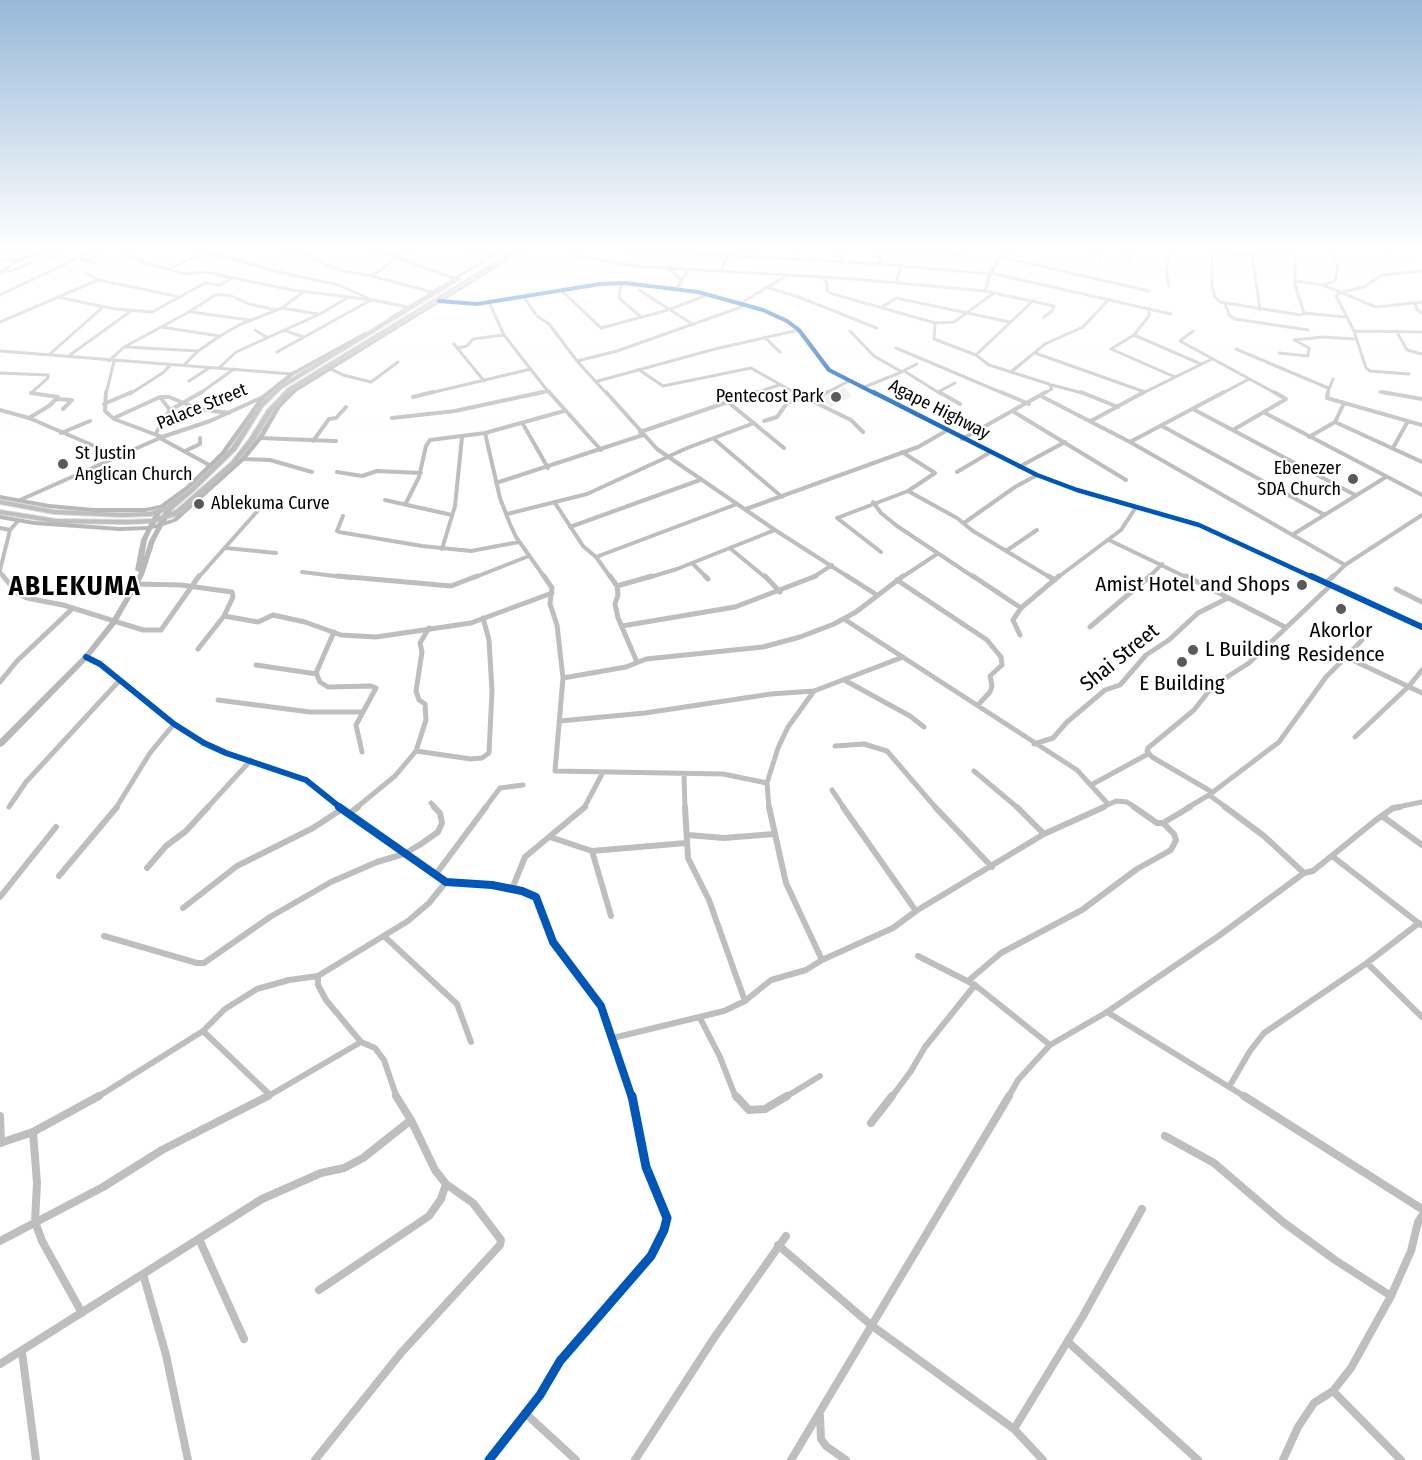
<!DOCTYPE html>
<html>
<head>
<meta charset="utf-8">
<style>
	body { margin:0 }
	canvas { display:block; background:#fff }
</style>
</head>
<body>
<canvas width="1422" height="1460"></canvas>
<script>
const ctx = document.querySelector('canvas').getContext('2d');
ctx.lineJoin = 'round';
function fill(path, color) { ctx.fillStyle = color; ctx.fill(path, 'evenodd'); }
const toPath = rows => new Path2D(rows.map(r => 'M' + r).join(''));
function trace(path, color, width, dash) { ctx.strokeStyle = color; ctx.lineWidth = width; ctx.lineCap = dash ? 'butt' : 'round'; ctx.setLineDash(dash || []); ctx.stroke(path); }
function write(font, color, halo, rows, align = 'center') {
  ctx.font = font + ' "Fira Sans Condensed",sans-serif'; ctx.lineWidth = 4.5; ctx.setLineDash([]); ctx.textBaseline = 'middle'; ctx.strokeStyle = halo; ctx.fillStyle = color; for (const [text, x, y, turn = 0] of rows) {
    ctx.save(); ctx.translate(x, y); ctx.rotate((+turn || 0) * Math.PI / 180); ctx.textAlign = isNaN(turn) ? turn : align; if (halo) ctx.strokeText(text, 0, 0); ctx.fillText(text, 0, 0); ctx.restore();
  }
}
fill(toPath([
	[844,387,852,396,831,407,821,401,820,398]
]), '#ececec');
const primary = toPath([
	[519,247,524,247,292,390,272,412,255,440,235,464,182,514,153,523,127,524,56,523,0,514,0,510,56,519,127,520,152,519,176,510,231,462,249,439,267,410,288,388,519,247],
	[456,278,461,279,281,389,263,407,236,450,194,491,173,509,151,516,122,517,54,514,0,504,0,500,54,510,122,513,150,512,167,505,190,489,231,448,259,405,277,387,456,278]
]);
trace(primary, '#dbdbdb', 2);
trace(toPath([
	[188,247,283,273,339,285,368,298],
	[279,247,307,255,338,270,372,276,432,292],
	[367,247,454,278],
	[457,247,492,255],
	[625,247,666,252,881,264,990,274],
	[840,247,841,262],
	[878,247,881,264],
	[1089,247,1101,260],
	[1127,247,1130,260],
	[1212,247,1212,285,1215,297,1220,302,1301,315,1304,313,1295,285,1295,258,1288,247],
	[1251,247,1260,310],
	[1387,247,1391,252],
	[0,248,37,251],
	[878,248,956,254,961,252,962,247],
	[1253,250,1291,254],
	[90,251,100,255],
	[1213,252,1254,255],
	[124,253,145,263,186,274,205,272,292,290,373,300,407,307],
	[32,255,57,256],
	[572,255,635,266,854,279,985,291,1054,306,1052,311,1044,317],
	[393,256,412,247],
	[1001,257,1149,291],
	[79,258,96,263],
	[0,259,16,261],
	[797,259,799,247],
	[669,268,682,281],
	[168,269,205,252],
	[2,271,10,271,31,263],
	[721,271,727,255],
	[0,273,16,261,50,247],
	[86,273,98,280,181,297],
	[991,273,1171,314],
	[372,276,397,258],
	[823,278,827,283,827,291,833,294,935,323,934,339,976,355],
	[1296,281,1323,285,1376,307,1422,302],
	[621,283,619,298,641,317],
	[896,283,901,265],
	[1325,284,1335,281,1338,267,1328,247],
	[1169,286,1166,271,1172,247],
	[677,288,689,269],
	[769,288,796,296,877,328],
	[639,290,694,325],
	[562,291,601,328,668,310,710,294],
	[985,291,990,274,1003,253,1013,247],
	[0,295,101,247],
	[57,297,115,309,152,312,205,283,221,285,230,279],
	[524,297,537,316,549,324,577,361,607,394],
	[1034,300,976,355,989,365,1049,384,1052,389,1043,394],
	[489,302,504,335,550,394],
	[741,303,786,276],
	[1415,303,1417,310,1422,313],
	[1225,304,1230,316,1235,319,1308,330],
	[282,308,318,314],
	[881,308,896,298,1010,322],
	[1149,308,1149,316,1134,335,1111,349,1175,377],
	[191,312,250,320],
	[1304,313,1345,317],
	[0,322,98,280],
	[935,323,954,322,994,293],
	[161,327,220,336],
	[255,330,266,337],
	[283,330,304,337],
	[850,331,874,356,902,372,862,388],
	[1193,331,1180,341,1277,394],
	[1354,331,1422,332],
	[1397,332,1407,350,1422,354],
	[1134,335,1201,364],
	[764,337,780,352],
	[454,344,484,381],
	[126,347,198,351],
	[457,348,467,346,473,339,504,335],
	[896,348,1005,394],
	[1236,349,1328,388],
	[0,351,292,374],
	[277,352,371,300],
	[51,353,103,307],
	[1035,353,1145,392,1142,394],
	[1279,353,1308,356,1309,348,1294,340,1323,337,1355,339],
	[70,355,131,311],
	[109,361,124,347,189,312,215,295,229,295,249,304,276,310],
	[577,361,617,351,747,305],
	[184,365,198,351,220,336,239,325,282,308,303,292],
	[219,368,236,352,320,314,347,298],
	[329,368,343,375,371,382,398,362],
	[638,369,663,386,751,368,797,394],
	[903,371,917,364],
	[904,371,941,394],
	[1011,372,1045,344,1083,327,1109,299],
	[0,373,48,375,48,378,31,393],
	[1409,374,1370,371,1366,368,1354,331,1336,296,1341,292,1364,287,1382,275,1422,271],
	[189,381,209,368],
	[598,381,715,349,799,330],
	[1052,385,1086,394],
	[938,392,955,383],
	[1145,392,1212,359],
	[1380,392,1391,394],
	[31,393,37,394],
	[106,394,114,361],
	[130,394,164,372,170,365],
	[199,394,234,369],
	[426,394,531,369],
	[536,394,549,391],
	[753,394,779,385],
	[824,394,849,381],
	[1221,394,1249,379],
	[1327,394,1333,379]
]), '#bebebe', 3);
trace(toPath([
	[106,392,105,411,114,419,162,437],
	[549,392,601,450],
	[606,392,657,449,775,530,850,578],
	[794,392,851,420,863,432],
	[939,392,960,404],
	[1001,392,1029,404],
	[1081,392,1118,407],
	[1328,392,1327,398,1422,425],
	[1382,392,1422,399],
	[31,393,58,397],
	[1041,396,1130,442,1345,565],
	[161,397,169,397,199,409,229,413],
	[413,397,433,392],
	[56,399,72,400,63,409],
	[810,401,827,392],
	[728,402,784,448],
	[104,404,132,392],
	[1193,409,1355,495],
	[0,410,29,418,49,406,58,397],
	[170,410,202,392],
	[1014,412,1126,480],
	[1265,413,1422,495],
	[29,418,120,457],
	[114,418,160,397,170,410,156,433],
	[392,418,455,411,543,392],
	[764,421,777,417,787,403,802,397],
	[1091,421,1144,392],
	[1335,422,1422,462],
	[523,424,548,468],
	[1162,426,1323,514],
	[1233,430,1286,399,1274,392],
	[640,432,757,392],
	[61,433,90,421],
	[485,433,500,498,510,524,516,537,545,578],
	[1309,437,1335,422,1344,403],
	[160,438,211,466],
	[260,438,336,441],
	[714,439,782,497],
	[962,439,1046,392],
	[313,441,329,419,336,418,346,407],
	[1130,442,1224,392],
	[1393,448,1408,421],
	[185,451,200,444,200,438],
	[243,459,270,460,312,472],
	[1019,467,1065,442],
	[337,472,362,476,377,471,421,473],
	[957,472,989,453],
	[496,483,643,435],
	[908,491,957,518,973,531,1051,578],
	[20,500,162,437,210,421,263,397],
	[385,500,452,515],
	[873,502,881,513,897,526,975,578],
	[406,503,419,477,426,446,430,440,485,433,564,411],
	[555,503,583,546,596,557,611,578],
	[746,509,918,447,946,431],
	[507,514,587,494,687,448,754,423],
	[343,516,337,531,339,532,422,546,471,551,519,542],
	[964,523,1015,487,1037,475],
	[570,527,700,480],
	[0,528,10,530],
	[1292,535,1386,477],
	[1109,540,1188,578],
	[226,548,276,553],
	[442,549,455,506,462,437],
	[731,549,766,578],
	[1006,551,1037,530],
	[881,552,837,518,908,491,935,473,902,452],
	[596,557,737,504],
	[692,563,707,578],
	[0,570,10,530,18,521],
	[0,572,5,578],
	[302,572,351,578],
	[198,578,261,507],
	[473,578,529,556],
	[647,578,677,569,775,530],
	[812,578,832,565],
	[901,578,937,554],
	[1057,578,1121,530,1136,507],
	[1148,578,1162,564],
	[1332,578,1345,565,1422,515]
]), '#bebebe', 4);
trace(toPath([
	[3,576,17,593,27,598,63,605,143,630,161,630,199,576],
	[338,576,451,586,477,576],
	[544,576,552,588,550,604,557,625,563,678,555,771,723,774,767,783],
	[610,576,617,586,618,595,615,604,618,618,637,662],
	[705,576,708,579],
	[765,576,780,592],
	[847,576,877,595],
	[973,576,1021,608,1059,576],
	[1048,576,1055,580],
	[1186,576,1285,627],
	[897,580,987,640,1001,657,1002,665,990,676,992,686,990,692,978,705],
	[1326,583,1333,576],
	[136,584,181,585,232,592,233,597,224,616,198,649],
	[617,586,652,576],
	[1396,589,1422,602],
	[224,616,258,622,273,615,305,622,341,635,376,637,471,623,552,593],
	[844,619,1077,770,1108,804],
	[622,626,735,607,816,576],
	[1090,627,1150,576],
	[334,632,316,673,320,682,328,687,371,686,376,688,356,725,362,752],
	[1020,635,1013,620,1021,608],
	[86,657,100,664,174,724,204,743,226,753,306,780,341,808],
	[1346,657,1362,640],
	[256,665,317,674],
	[563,678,626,667,646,659,763,647,800,637,834,624,856,612,903,576],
	[846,681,910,716,924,727],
	[0,682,17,661,72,609],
	[218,700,310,712,363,712],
	[560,721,645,713,771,694,814,691,903,657],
	[1355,737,1409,686,1422,670],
	[1034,744,1053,738,1067,722,1105,690,1120,685,1146,655,1169,640,1198,613,1228,598],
	[835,746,864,744,887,751,936,808],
	[416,751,471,759,482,758,489,753,492,691,489,640,483,618],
	[974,771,1018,808],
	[684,774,685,808],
	[1091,785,1148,754],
	[832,790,844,808],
	[1212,792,1152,757,1147,751,1148,748,1194,710,1213,686,1249,663,1331,585],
	[1209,795,1227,808],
	[431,803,436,808],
	[9,807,26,782,120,680],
	[116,808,150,753,174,724],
	[207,808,251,760],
	[356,808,395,776,416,751,426,720,425,704,419,700,416,691,422,652,420,643,429,628],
	[485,808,500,788,523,785],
	[584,808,602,774],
	[769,808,767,783,778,748,788,727,814,691],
	[1101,808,1116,801,1127,802,1136,808],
	[1187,808,1209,795,1279,742,1326,677,1346,657,1422,693],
	[1393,808,1422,802]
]), '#bebebe', 5);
trace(toPath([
	[339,807,446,882,492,885,522,891,536,897,553,942,601,1006,632,1098],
	[685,807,688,858,709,900,745,1001],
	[769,807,786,883,822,960],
	[843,807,916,911],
	[935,807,992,867],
	[1017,807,1044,834],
	[1134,807,1157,823,1163,823,1190,807],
	[1225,807,1264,836,1304,873],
	[350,813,358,807],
	[1382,816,1422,845],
	[688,835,724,838,774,834],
	[550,837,592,851,611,916],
	[592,851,686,843],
	[1332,856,1421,925],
	[147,868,166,846,186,831,208,807],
	[436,874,486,807],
	[59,876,117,807],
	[512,889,525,857,585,807],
	[0,897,56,827],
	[183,908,237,866,313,828,342,809],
	[104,936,197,963,204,963,270,917,331,882,377,862,404,854,421,844,438,832,442,823,440,813,434,807],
	[384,936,457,1004,471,1042],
	[918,956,975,985,1050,1045],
	[1367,963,1422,1017],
	[968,981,1001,953,1082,910,1137,869,1171,850,1176,840,1174,834,1163,823],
	[1107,1012,1247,1098],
	[700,1018,720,1057,736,1098],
	[203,1031,269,1094],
	[613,1038,724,1011,745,1001,771,980,806,970,822,960,893,928,916,911,1044,834,1104,807],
	[1229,1087,1250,1051,1264,1033,1367,963,1419,923],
	[96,1098,203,1031,225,1009,257,989,289,980,318,976],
	[265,1098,361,1042],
	[397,1098,384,1060,375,1048,361,1042,326,1000,318,985,318,976,408,921,429,903,446,882],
	[784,1098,820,1076],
	[891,1098,911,1071,925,1047,975,985],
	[1008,1098,1018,1080,1050,1045,1107,1012,1220,935,1304,873,1313,871,1376,820,1393,808,1400,807]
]), '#bebebe', 6);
trace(toPath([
	[736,1096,749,1110,765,1109,787,1096],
	[1244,1096,1422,1209],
	[0,1116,1,1143],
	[871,1123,892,1096],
	[33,1132,37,1183,35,1222,42,1241,82,1313],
	[1165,1136,1214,1163,1283,1222,1335,1260,1391,1296],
	[0,1143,33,1132,99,1096],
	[199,1239,244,1339],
	[0,1241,103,1187,162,1150,268,1096],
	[778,1245,871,1325,1014,1429,1083,1316,1142,1209],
	[143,1274,166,1355,188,1460],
	[319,1290,429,1216,441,1199,446,1184,435,1170,411,1120,396,1096],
	[1068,1342,1198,1460],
	[22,1352,36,1460],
	[0,1364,262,1199,321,1173,344,1168,363,1158,411,1120],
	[1333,1391,1401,1460],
	[525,1413,576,1460],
	[820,1416,821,1439,826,1446,846,1460],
	[1014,1429,1043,1460],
	[315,1460,401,1353,500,1245,501,1240,473,1203,446,1184],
	[489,1460,540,1395,560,1361,651,1256,664,1230,667,1218,646,1167,632,1096],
	[635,1460,714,1338,786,1236],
	[791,1460,1009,1096],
	[1283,1460,1298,1427,1314,1403,1333,1391,1351,1368,1391,1296,1411,1251,1418,1222,1422,1216]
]), '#bebebe', 8);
fill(toPath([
	[504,247,508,247,392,319,388,318,504,247],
	[526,247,530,247,445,300,477,303,600,283,625,282,698,291,765,309,789,320,801,329,831,369,1039,474,1079,489,1201,524,1422,624,1422,629,1197,526,1075,491,1035,476,827,371,797,331,785,322,761,311,698,293,625,284,600,285,477,305,441,302,296,392,281,407,263,438,245,460,177,521,163,526,155,541,144,575,116,624,88,659,3,746,0,747,0,739,84,655,111,621,138,575,139,572,135,570,141,540,146,530,120,531,34,525,0,519,0,515,34,521,120,527,148,526,156,511,160,511,161,512,155,525,158,523,167,507,170,505,173,507,166,521,173,519,241,458,258,437,277,405,292,390,526,247],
	[156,528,149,541,144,557,147,540,152,529,156,528],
	[365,332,369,333,294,375,265,398,225,454,189,489,164,507,145,512,94,512,49,508,0,499,0,495,49,504,94,508,145,508,160,505,185,487,221,452,261,396,290,373,365,332]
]), '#b8b8b8');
fill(primary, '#bebebe');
trace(toPath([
	[439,301,477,304,600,284,625,283,698,292,763,310,787,321,799,330,829,370,876,394]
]), '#0057b8', 4);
trace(toPath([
	[873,392,1037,475,1077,490,1199,525,1314,578]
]), '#0057b8', 4.5);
trace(toPath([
	[1311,576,1422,627],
	[86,657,100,664,174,724,204,743,226,753,306,780,341,808]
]), '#0057b8', 6);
trace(toPath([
	[339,807,446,882,492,885,522,891,536,897,553,942,601,1006,632,1098]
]), '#0057b8', 8);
trace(toPath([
	[489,1460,540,1395,560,1361,651,1256,664,1230,667,1218,646,1167,632,1096]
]), '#0057b8', 9);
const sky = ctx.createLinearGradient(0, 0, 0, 451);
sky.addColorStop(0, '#97b8d8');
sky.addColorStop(0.55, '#fff');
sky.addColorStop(1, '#ffffff00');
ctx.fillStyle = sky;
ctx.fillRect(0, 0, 1422, 451);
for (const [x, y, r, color] of [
	[836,397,6,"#595959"],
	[63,464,6,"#595959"],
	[1353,479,6,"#595959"],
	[199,504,6,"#595959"],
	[1302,585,6,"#595959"],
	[1341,609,6,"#595959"],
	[1193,650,6,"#595959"],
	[1182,662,6,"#595959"]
]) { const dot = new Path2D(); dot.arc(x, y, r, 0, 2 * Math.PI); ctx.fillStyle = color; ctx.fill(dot); trace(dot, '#fff', 2); }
write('18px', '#000', '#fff', [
	["Pentecost Park",824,397],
	["St Justin",75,454,"left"],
	["Anglican Church",75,475,"left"],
	["Ebenezer",1341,469],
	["SDA Church",1341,490],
	["Ablekuma Curve",211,504,"left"]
], 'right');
write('18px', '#000', '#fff', [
	["Palace Street",202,407,-22],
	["Agape Highway",939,410,27]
]);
write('21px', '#000', '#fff', [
	["Amist Hotel and Shops",1290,585,"right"],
	["Akorlor",1341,631],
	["Residence",1341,655],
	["L Building",1205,650,"left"],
	["E Building",1182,684]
]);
write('21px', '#000', '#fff', [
	["Shai Street",1120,658,-39]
]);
ctx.letterSpacing = '1.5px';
write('bold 27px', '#000', '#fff', [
	["ABLEKUMA",75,587]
]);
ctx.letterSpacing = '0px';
</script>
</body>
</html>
